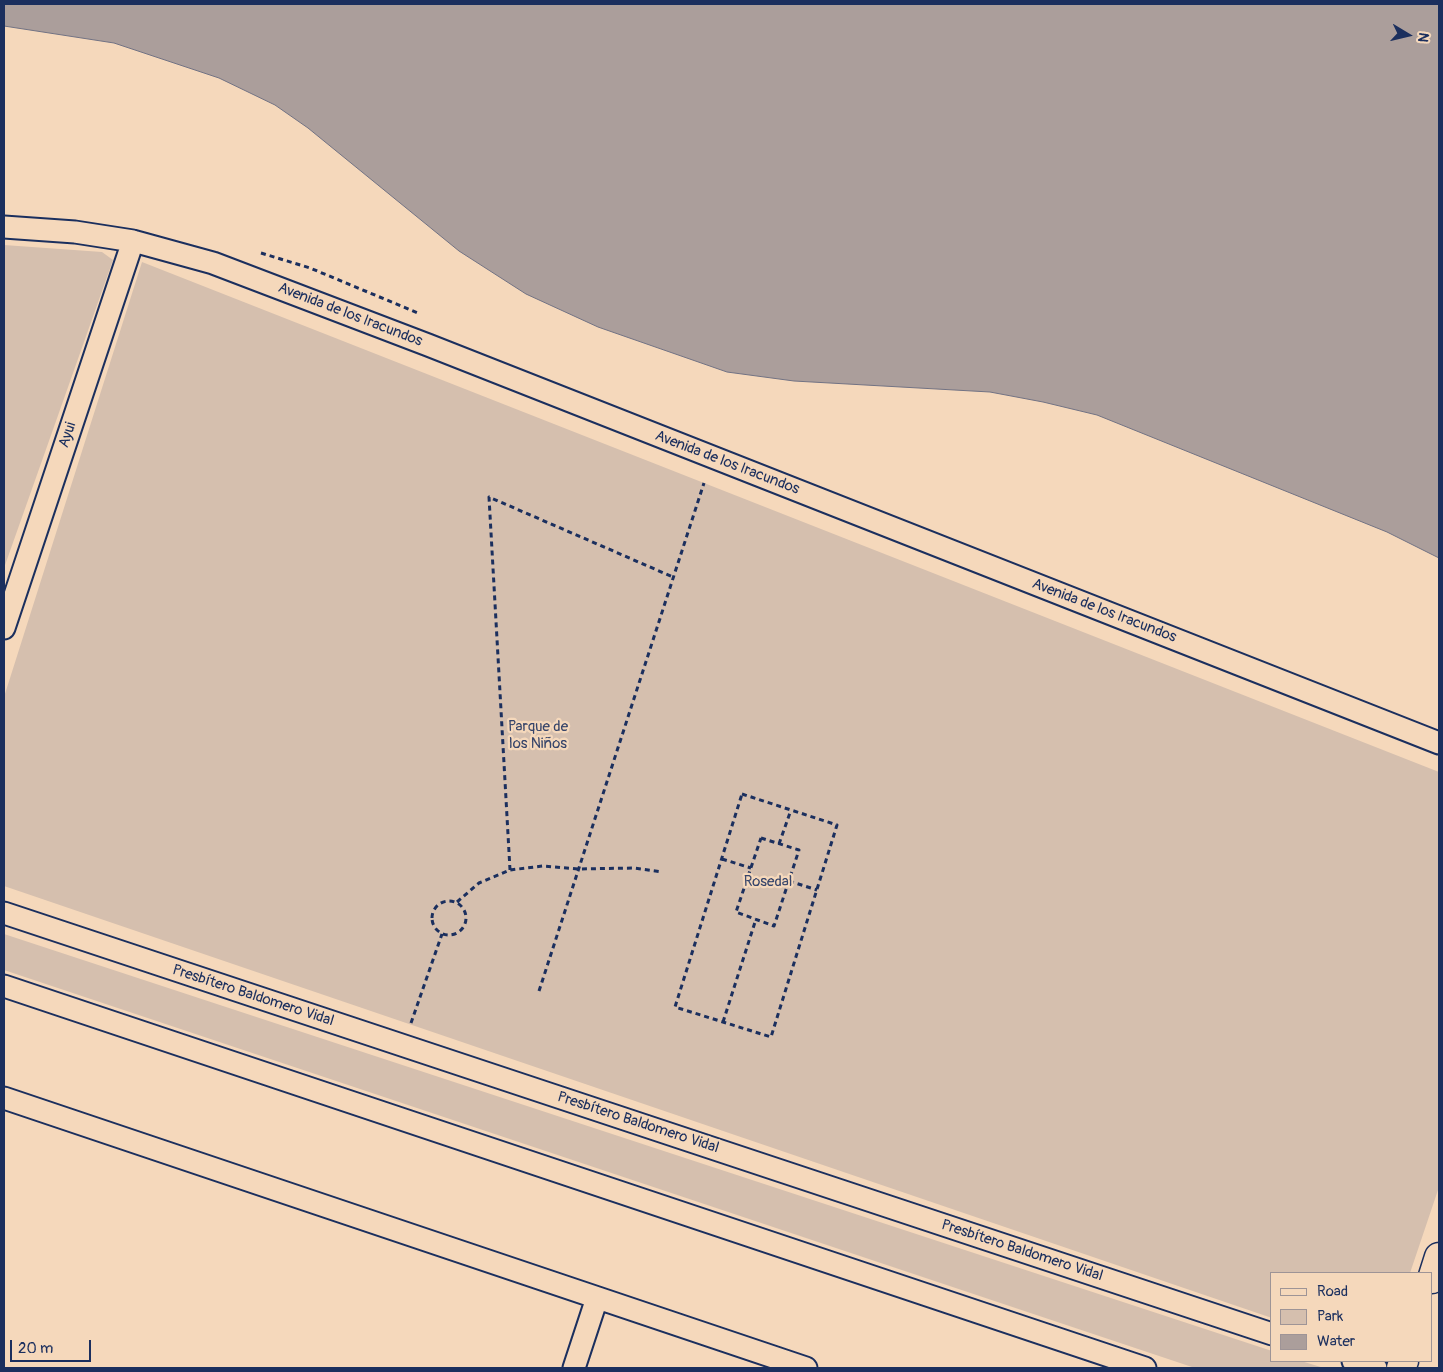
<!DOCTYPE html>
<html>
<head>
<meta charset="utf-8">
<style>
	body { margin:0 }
	#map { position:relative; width:1443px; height:1372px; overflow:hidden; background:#f5d8bb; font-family:Pangolin,sans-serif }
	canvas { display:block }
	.frame { position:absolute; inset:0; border:5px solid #1b2f5e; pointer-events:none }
	.legend { position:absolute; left:1270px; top:1272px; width:162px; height:90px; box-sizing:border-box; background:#f5d8bb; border:1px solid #9e9496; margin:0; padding:6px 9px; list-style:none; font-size:15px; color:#1b2f5e }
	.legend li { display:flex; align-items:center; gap:10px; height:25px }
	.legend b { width:25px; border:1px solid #9e9496 }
	.north { position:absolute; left:1383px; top:10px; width:50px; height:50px; -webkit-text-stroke:4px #f5d8bb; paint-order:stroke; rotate:99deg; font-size:14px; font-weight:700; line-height:20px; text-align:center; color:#1b2f5e }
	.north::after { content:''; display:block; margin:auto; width:18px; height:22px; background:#1b2f5e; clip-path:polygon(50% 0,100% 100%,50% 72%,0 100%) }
	.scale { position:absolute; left:10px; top:1340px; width:81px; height:22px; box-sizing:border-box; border:2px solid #1b2f5e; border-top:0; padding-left:6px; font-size:15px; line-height:18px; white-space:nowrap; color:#1b2f5e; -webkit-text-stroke:4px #f5d8bb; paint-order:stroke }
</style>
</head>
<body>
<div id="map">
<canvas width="1443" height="1372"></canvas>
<div class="frame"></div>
<ul class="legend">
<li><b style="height:6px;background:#f5d8bb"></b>Road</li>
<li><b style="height:14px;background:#d5bfae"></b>Park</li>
<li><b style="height:14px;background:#ab9e9b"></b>Water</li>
</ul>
<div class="north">N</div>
<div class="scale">20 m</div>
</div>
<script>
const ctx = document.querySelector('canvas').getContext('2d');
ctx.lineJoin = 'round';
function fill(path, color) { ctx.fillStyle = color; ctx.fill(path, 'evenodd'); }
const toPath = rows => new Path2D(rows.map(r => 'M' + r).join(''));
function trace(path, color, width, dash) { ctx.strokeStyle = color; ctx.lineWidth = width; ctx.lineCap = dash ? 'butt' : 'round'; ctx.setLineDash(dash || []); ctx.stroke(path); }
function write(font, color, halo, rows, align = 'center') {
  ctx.font = font + ' Pangolin,sans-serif'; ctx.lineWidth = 4.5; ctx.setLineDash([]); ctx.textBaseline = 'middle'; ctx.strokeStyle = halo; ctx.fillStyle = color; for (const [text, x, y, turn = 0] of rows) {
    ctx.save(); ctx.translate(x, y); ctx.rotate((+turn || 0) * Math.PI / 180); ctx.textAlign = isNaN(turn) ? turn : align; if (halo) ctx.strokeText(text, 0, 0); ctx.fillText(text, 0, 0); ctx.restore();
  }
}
fill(toPath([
	[4,245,102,252,113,260,4,568],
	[142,262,1439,772,1439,1187,1410,1273,1272,1273,1272,1318,4,886,4,697],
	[4,934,1272,1351,1272,1361,1301,1361,1324,1368,1195,1368,4,970]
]), '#d5bfae');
const water = toPath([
	[4,4,1439,4,1439,558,1387,532,1097,415,1043,402,990,392,794,381,727,372,598,327,526,294,459,251,308,128,275,105,219,78,114,43,4,26,4,4]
]);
fill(water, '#ab9e9b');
trace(water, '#717283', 1);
const street = toPath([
	[4,227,75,232,133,241,213,263,428,345,1439,743],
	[4,628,133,241],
	[4,913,1272,1334],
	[4,986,1145,1368],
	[4,1098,806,1368],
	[1353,1361,1376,1368],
	[574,1368,597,1298]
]);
const secondary = toPath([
	[1432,1279,1439,1257],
	[1401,1368,1404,1361]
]);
trace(street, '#1b2f5e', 25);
trace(secondary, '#1b2f5e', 31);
trace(toPath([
	[261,253,310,268,418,313],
	[742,794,837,825,771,1037,675,1007,742,794],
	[761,838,799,850,774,926,736,912,761,838],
	[779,844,791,810],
	[722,859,751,868],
	[510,870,489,497,673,577],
	[789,881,817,890],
	'432 918a17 17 0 1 1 34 0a17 17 0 1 1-34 0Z',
	[457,902,479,883,510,870,543,866,578,869,634,868,662,872],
	[539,991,704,483],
	[723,1022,756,919],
	[411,1023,442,934]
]), '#1b2f5e', 3, [5, 4]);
trace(street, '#f5d8bb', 21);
trace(secondary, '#f5d8bb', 28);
write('15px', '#1b2f5e', '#f5d8bb', [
	["Avenida de los Iracundos",350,315,21],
	["Ayui",68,435,-72],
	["Avenida de los Iracundos",727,463,21],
	["Avenida de los Iracundos",1104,611,21],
	["Presbítero Baldomero Vidal",253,996,18],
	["Presbítero Baldomero Vidal",638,1123,18],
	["Presbítero Baldomero Vidal",1022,1251,18]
]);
write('15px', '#37456a', '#f5d8bb', [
	["Parque de",538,727],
	["los Niños",538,744],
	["Rosedal",768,882]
]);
</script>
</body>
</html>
